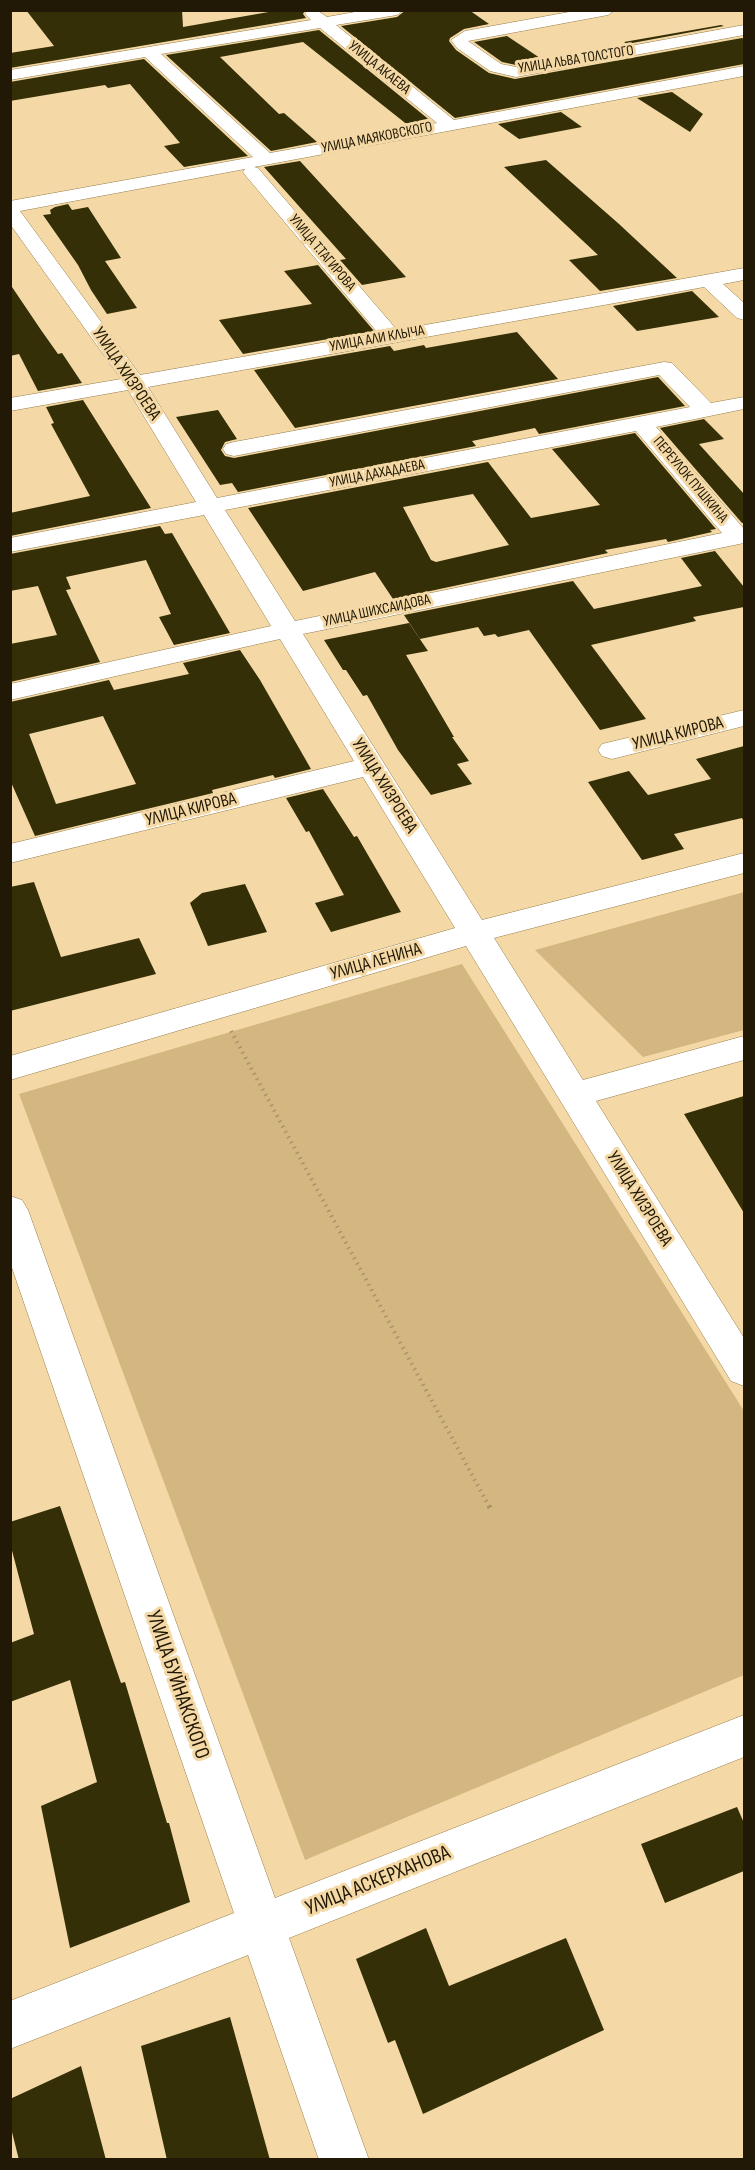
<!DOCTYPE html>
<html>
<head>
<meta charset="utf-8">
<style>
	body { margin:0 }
	#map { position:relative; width:755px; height:2170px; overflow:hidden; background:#f4d9a6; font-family:"Sofia Sans Condensed",sans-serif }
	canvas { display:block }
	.frame { position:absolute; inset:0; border:12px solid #211805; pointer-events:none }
</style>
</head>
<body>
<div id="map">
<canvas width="755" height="2170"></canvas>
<div class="frame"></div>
</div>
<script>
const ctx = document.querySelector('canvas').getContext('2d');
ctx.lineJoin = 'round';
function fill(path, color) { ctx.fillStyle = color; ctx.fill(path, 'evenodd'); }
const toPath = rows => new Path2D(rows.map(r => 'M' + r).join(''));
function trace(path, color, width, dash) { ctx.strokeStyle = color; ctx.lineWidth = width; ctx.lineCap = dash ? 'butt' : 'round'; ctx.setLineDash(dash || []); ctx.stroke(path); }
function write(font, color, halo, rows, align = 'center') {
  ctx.font = font + ' "Sofia Sans Condensed",sans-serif'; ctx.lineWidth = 6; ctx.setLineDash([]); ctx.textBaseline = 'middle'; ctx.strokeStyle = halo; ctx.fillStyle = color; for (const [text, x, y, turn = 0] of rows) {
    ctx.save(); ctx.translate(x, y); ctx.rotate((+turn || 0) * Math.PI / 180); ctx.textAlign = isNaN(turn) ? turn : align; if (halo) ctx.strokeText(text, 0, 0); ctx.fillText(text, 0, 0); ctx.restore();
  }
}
fill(toPath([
	[744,892,744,1030,643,1057,535,950],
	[462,964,744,1411,744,1675,305,1860,19,1094]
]), '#d4b780');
fill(toPath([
	[26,10,182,10,183,27,280,10,305,10,303,14,306,18,10,68,10,53,54,46],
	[406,10,469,10,489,24,464,29,450,38,449,41,456,50,489,73,515,79,742,38,744,39,744,64,455,118,341,26,397,17],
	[721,25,724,26,627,44,624,42],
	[319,30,432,122,409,126,303,42,220,57,279,114,284,113,317,142,271,151,166,55],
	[507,36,543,60,516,65,502,62,474,42],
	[144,59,248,156,184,167,164,146,180,143,130,84,108,88,105,85,10,101,10,82],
	[672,92,703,114,690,132,637,98],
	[561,112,582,127,519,139,498,124],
	[546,160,619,224,677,278,600,291,569,260,598,255,504,167],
	[300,161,406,277,362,285,340,260,346,259,264,167],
	[68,204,72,210,88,207,121,258,105,261,137,308,107,314,91,290,78,265,43,215,51,214,50,210,55,207],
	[318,265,374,331,243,354,219,320,312,304,284,271],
	[10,284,41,330,58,354,62,353,82,383,38,391,19,354,10,356],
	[692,291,719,317,637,331,613,306],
	[517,332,558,379,295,428,254,370,390,346,394,351,424,345,426,348],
	[658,377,685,406,539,434,535,428,472,441,476,446,238,492,232,483,220,485,176,417,218,410,237,439,225,442,221,450,225,456,234,458],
	[83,400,151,508,10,536,10,513,90,496,51,424,54,423,46,407],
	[704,419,724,439,699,444,744,494,744,523,742,523,660,428],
	[635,433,716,529,710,530,712,532,668,542,666,539,605,550,608,553,393,599,375,572,303,591,248,508,488,462,531,518,600,505,552,449],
	[473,494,509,545,436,562,431,560,403,507],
	[160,526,165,534,172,533,230,633,174,645,159,617,171,614,146,560,66,577,71,589,66,590,100,662,10,682,10,644,57,635,38,586,10,591,10,554],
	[715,551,744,587,744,607,693,617,696,621,591,645,646,719,600,730,529,630,498,637,495,634,484,636,478,627,420,639,404,615,573,581,594,609,702,586,681,558],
	[409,623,428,651,406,655,454,737,452,737,469,761,457,764,472,784,431,795,398,750,367,695,363,696,346,670,343,670,324,640],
	[240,650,260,680,311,769,275,778,273,775,212,790,213,793,35,836,10,780,10,702,109,680,114,690,189,674,183,663],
	[103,716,136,784,56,804,29,734],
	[744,746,744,822,742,818,674,834,684,849,642,860,588,782,629,771,648,795,711,779,696,759],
	[323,789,354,837,357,836,401,912,331,932,315,903,344,895,309,831,306,832,286,798],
	[34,882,61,957,139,938,156,974,10,1011,10,887],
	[245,884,267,932,208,946,190,903,202,893],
	[744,1096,744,1213,684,1114],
	[60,1506,121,1683,125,1682,167,1823,169,1823,190,1902,70,1948,41,1806,97,1782,70,1680,10,1702,10,1643,34,1634,10,1543,10,1522],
	[737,1807,744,1823,744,1871,665,1903,641,1844],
	[426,1928,449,1986,566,1938,604,2030,423,2114,395,2040,388,2043,356,1959],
	[230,2017,270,2160,167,2160,141,2046],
	[81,2066,106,2160,19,2160,10,2124,10,2099]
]), '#342f06');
const minor = toPath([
	[308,10,318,11,327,17,366,10,404,10,397,15,336,25,454,120,744,66,744,76,254,167,258,168,397,330,744,268,744,280,723,284,744,303,744,320,737,318,704,287,148,387,217,498,690,407,659,375,234,456,226,454,223,449,226,444,234,442,664,362,672,363,711,403,744,397,744,409,656,427,744,529,744,543,303,634,482,920,744,853,744,873,494,938,583,1080,744,1036,744,1060,596,1101,744,1338,744,1386,731,1381,466,946,10,1080,10,1056,455,928,363,777,10,863,10,844,354,761,280,639,10,700,10,684,271,626,204,515,10,552,10,538,196,502,128,390,10,411,10,398,121,379,10,224,10,201,253,157,145,57,10,80,10,70,311,20,305,14,308,10],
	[320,28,437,123,270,153,161,54,320,28],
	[245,169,243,172,246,176,378,333,140,375,20,211,245,169],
	[636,431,722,533,295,621,225,510,636,431],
	[580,10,615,10,608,15,468,41,501,64,516,67,744,25,744,35,516,77,490,71,457,48,451,40,465,31,580,10],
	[744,710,744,726,612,759,602,756,598,750,602,744,744,710],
	[10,1196,22,1200,28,1210,275,1898,744,1715,744,1757,289,1938,369,2160,319,2160,248,1955,10,2049,10,2001,234,1913,10,1262,10,1196]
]);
trace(minor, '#967d4d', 1);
trace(toPath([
	[231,1031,490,1508]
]), '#a8936c', 4, [1.5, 4.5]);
trace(toPath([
	[489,1506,493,1513]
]), '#a8936c', 5, [2, 6]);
fill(minor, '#fff');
write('15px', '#211805', '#f4d9a6', [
	["УЛИЦА ЛЬВА ТОЛСТОГО",576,60,-9],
	["УЛИЦА АКАЕВА",379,68,39],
	["УЛИЦА МАЯКОВСКОГО",377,138,-11],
	["УЛИЦА Т.ТАГИРОВА",322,253,50],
	["УЛИЦА АЛИ КЛЫЧА",377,339,-10],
	["УЛИЦА ДАХАДАЕВА",377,474,-11],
	["ПЕРЕУЛОК ПУШКИНА",690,480,50],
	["УЛИЦА ШИХСАИДОВА",377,611,-12]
]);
write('18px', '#211805', '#f4d9a6', [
	["УЛИЦА ХИЗРОЕВА",126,374,56],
	["УЛИЦА КИРОВА",678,734,-14],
	["УЛИЦА ХИЗРОЕВА",384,786,58],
	["УЛИЦА КИРОВА",191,810,-14],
	["УЛИЦА ЛЕНИНА",376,962,-16],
	["УЛИЦА ХИЗРОЕВА",639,1199,58]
]);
write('21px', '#211805', '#f4d9a6', [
	["УЛИЦА БУЙНАКСКОГО",177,1685,71],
	["УЛИЦА АСКЕРХАНОВА",378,1881,-22]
]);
</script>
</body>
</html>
